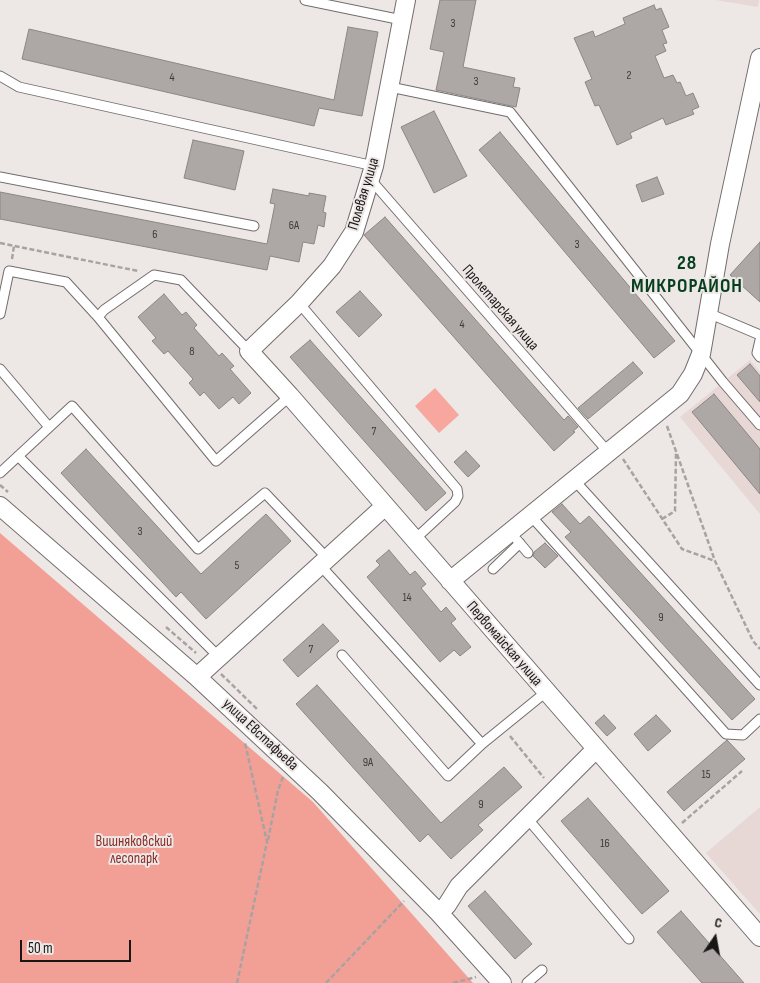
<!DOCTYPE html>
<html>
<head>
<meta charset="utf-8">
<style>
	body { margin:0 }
	#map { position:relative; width:760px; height:983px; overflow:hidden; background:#ede7e6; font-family:"Sofia Sans Condensed",sans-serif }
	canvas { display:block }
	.north { position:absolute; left:690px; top:913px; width:50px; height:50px; -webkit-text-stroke:4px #ede7e6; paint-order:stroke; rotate:12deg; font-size:14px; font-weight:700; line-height:20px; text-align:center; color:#191716 }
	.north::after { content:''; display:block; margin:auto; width:18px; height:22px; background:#191716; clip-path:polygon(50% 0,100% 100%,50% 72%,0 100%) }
	.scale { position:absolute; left:20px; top:940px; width:111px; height:22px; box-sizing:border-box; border:2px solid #191716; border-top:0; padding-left:6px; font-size:15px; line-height:18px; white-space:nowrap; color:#191716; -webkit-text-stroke:4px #ede7e6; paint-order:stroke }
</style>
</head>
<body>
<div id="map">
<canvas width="760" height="983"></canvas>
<div class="north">С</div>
<div class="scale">50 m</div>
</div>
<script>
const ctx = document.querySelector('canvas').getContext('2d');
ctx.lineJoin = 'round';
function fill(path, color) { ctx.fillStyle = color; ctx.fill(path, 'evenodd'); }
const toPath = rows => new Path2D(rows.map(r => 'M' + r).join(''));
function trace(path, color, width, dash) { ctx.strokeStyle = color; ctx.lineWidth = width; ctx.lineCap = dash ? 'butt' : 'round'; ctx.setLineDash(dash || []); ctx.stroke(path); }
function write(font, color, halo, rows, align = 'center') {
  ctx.font = font + ' "Sofia Sans Condensed",sans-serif'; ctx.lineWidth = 4; ctx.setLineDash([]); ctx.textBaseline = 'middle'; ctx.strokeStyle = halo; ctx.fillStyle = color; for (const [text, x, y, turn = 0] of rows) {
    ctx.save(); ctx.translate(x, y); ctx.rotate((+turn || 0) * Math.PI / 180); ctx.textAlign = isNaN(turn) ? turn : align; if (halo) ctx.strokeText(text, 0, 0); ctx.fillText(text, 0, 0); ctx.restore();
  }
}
fill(toPath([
	[716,0,759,0,758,7],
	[750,360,760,372,760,514,680,417],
	[760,807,760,914,706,853]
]), '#e7d8d5');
fill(toPath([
	[435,388,459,415,439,433,415,406]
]), '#f7a79d');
fill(toPath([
	[0,533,313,802,473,983,0,983]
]), '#f2a096');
const building = toPath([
	[440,0,476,0,463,67,515,78,513,87,520,88,516,107,436,90,444,52,430,49,440,0],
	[654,5,656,10,661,8,669,27,662,30,667,43,663,44,666,51,655,56,664,78,673,75,677,83,680,82,686,96,693,93,699,107,692,110,694,114,666,125,663,118,630,133,632,138,617,145,599,105,595,106,585,82,592,79,574,38,593,31,595,37,625,24,623,18,654,5],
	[348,27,378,32,362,116,319,108,314,126,22,59,29,29,334,100,348,27],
	[434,111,467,176,434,193,401,127,434,111],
	[500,132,675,341,654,358,479,150,500,132],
	[193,140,244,151,235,190,184,178,193,140],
	[657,177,664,194,642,202,636,185,657,177],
	[273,189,309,196,309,193,326,196,323,212,326,213,324,227,318,225,314,244,303,242,299,262,270,256,267,270,0,219,0,192,267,244,275,204,270,203,273,189],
	[385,217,564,420,568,416,578,427,573,431,575,432,554,451,364,235,385,217],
	[760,242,760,302,730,275,760,242],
	[360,291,382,315,359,337,336,312,360,291],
	[164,294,182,315,186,312,197,325,194,328,219,356,222,353,234,366,230,369,251,393,239,404,233,397,219,409,204,392,200,396,189,383,193,379,168,351,164,354,152,341,156,338,138,317,164,294],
	[310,340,446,493,426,511,290,357,310,340],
	[633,362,643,373,588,419,578,408,633,362],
	[750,364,760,376,760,402,737,375,750,364],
	[714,394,760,449,760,494,692,412,714,394],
	[86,449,201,574,266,514,291,541,206,619,181,592,176,597,61,473,86,449],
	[466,451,480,466,468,477,454,462,466,451],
	[562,504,580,524,589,516,755,699,732,720,565,537,571,532,552,512,562,504],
	[545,543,558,556,545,568,533,556,534,552,545,543],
	[389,550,410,575,415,571,426,584,421,588,441,612,446,607,456,619,451,623,471,647,460,656,454,650,440,662,367,577,380,565,376,561,389,550],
	[323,624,339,641,298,677,283,660,323,624],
	[317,685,441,823,504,767,522,787,478,825,483,830,451,859,428,834,420,842,296,704,317,685],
	[604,715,616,728,607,736,595,723,604,715],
	[656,715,671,731,648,751,634,734,656,715],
	[727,740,745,759,684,811,667,792,727,740],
	[588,798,669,891,642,914,561,821,588,798],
	[485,891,532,944,515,959,468,906,485,891],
	[681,911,744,983,702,983,657,932,681,911]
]);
fill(building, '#ada7a6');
trace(building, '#8c8685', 1);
const lane = toPath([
	[305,0,402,20],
	[0,76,19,87,374,166],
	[390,87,510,112,723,382,760,425],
	[0,177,254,226],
	[371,180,609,453],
	[299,303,457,489,458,496,455,502,414,540],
	[708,313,760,335],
	[0,314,9,271,66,282,98,317],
	[760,340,757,353,760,357],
	[249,351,181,280,154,275,104,310,98,317,216,461,290,396],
	[0,369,49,427],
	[18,456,219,657],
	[0,473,72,406,198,549,265,493,327,558],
	[575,481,760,685],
	[531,516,726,734,743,735,760,719],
	[517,540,528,553],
	[320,565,482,744,546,692],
	[493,569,520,543],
	[342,655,448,776,482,744],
	[527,818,629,939],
	[527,983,542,970]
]);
const street = toPath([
	[406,0,374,166,354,232,332,266,299,303,249,351,290,396,760,937],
	[0,506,197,677,320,792,439,913,502,983],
	[450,581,680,394,693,374,701,354,720,244,760,58],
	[197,677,384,507],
	[439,913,447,905,459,886,596,749]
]);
trace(lane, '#736d6c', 11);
trace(street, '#736d6c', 20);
trace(toPath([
	[0,243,138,271],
	[12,259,14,246],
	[667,426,715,561,753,641,760,649],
	[623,459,682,549,715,561],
	[0,485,8,492],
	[662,519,675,511,676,453],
	[166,627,196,653],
	[221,674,257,709],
	[510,736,544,778],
	[682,823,742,771],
	[268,840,278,790,283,777],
	[237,983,267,842,245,743],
	[326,983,404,901],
	[453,983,476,977]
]), '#a8a3a2', 2.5, [5, 2.5]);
trace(lane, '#fff', 9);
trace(street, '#fff', 18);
write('12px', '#3e3b3a', null, [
	["3",453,24],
	["2",629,76],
	["4",172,78],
	["3",476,82],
	["6А",294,226],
	["6",155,235],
	["3",577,245],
	["4",462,325],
	["8",192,352],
	["7",374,432],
	["3",140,532],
	["5",237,566],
	["14",407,598],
	["9",661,618],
	["7",311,650],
	["9А",368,763],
	["15",706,775],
	["9",481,805],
	["16",605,844]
]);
write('15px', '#191716', '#ede7e6', [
	["Полевая улица",364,194,-73],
	["Пролетарская улица",500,308,49],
	["Первомайская улица",504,644,49],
	["улица Евстафьева",260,735,43]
]);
write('15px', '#8b2d26', '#ede7e6', [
	["Вишняковский",134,842],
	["лесопарк",134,859]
]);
ctx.letterSpacing = '1px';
write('bold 20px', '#063f1e', '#ede7e6', [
	["28",687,264],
	["МИКРОРАЙОН",687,287]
]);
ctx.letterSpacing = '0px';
</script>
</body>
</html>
